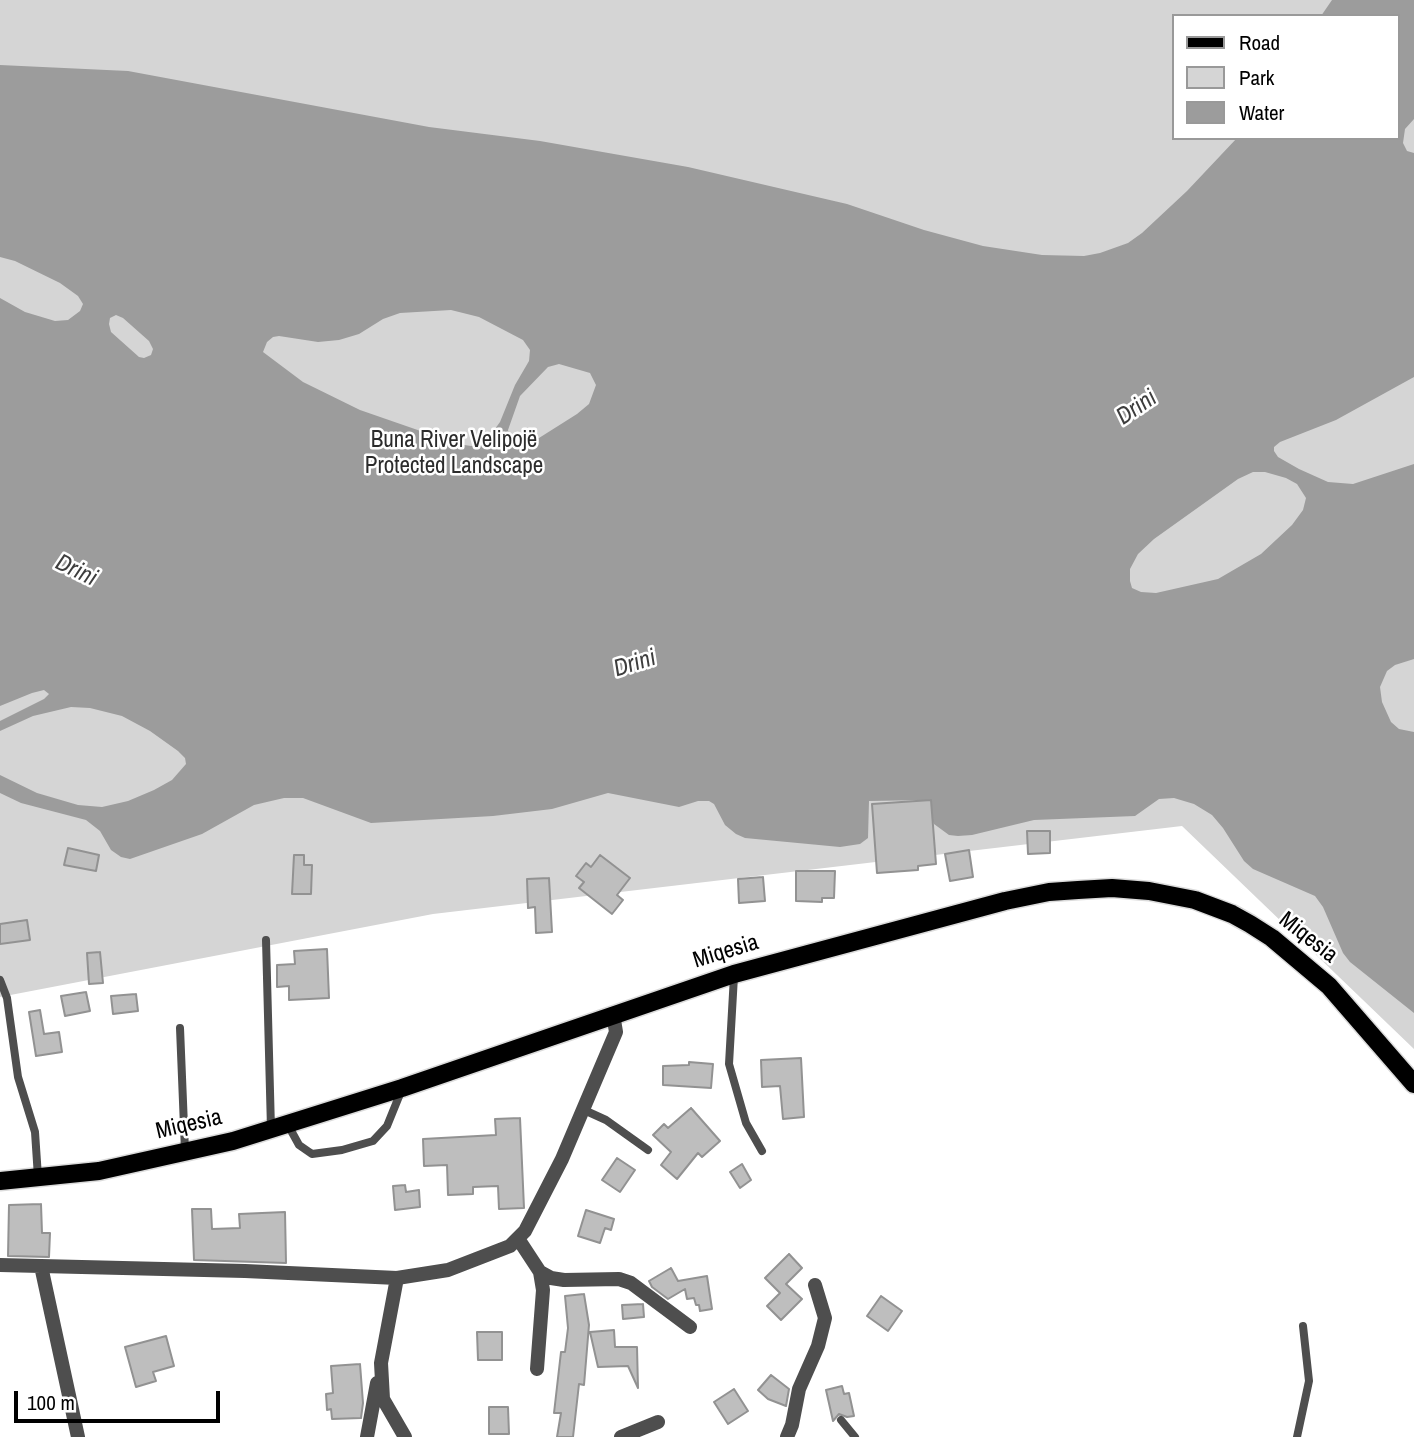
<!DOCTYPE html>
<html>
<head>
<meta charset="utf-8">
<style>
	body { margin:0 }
	#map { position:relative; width:1414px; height:1437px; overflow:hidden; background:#fff; font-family:"Archivo Narrow",sans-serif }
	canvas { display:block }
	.legend { position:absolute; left:1172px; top:14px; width:228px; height:126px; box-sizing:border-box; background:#fff; border:2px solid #999; margin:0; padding:9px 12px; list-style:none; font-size:21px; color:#000 }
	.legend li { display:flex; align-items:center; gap:14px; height:35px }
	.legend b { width:35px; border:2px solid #999 }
	.scale { position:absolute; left:14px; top:1391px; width:206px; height:32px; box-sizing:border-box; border:4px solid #000; border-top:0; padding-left:9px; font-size:21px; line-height:24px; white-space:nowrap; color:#000; -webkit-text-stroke:5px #fff; paint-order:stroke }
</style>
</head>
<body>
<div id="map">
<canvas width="1414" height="1437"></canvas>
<ul class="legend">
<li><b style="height:9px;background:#000"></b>Road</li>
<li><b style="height:19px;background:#d5d5d5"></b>Park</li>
<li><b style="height:19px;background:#9c9c9c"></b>Water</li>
</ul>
<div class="scale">100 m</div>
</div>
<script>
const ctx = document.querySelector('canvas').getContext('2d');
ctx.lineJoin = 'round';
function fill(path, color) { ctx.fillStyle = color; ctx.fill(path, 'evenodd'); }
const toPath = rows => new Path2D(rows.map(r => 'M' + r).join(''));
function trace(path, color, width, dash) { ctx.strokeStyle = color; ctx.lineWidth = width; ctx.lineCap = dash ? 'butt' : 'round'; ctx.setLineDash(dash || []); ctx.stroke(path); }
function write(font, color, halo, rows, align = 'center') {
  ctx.font = font + ' "Archivo Narrow",sans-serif'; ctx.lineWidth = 5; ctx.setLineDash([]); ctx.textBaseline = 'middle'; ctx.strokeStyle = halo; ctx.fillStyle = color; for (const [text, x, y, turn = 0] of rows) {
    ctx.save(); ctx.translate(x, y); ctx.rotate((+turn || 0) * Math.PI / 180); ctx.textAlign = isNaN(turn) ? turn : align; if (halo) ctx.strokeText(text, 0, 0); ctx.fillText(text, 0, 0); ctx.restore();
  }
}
fill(toPath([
	[0,0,1414,0,1414,1049,1182,826,433,914,0,997],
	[1174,16,1398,16,1398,138,1174,138]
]), '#d5d5d5');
fill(toPath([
	[1332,0,1414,0,1414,119,1405,129,1403,143,1407,151,1414,153,1414,377,1336,420,1280,442,1274,447,1274,451,1278,457,1299,469,1328,482,1353,484,1414,464,1414,659,1395,665,1387,671,1380,687,1382,702,1391,722,1399,729,1414,732,1414,1013,1350,962,1343,953,1323,907,1315,896,1253,869,1244,861,1223,828,1212,815,1194,804,1174,798,1159,799,1135,816,1034,820,972,835,958,836,949,835,934,824,932,820,930,800,869,801,868,838,860,844,840,847,745,838,736,834,725,825,714,804,709,801,698,801,679,807,608,793,552,809,493,816,371,823,303,798,284,798,254,805,202,834,130,859,121,857,111,850,100,831,86,820,21,803,0,793,0,775,37,793,78,805,102,807,128,801,154,790,172,780,186,764,185,758,178,751,150,731,122,716,90,708,71,707,33,716,0,731,0,721,44,699,49,694,44,690,32,693,0,706,0,298,25,312,55,321,68,320,80,311,83,304,78,296,60,283,15,261,0,257,0,65,128,71,429,127,540,141,688,167,847,204,924,230,983,246,1042,255,1084,256,1100,253,1128,243,1142,233,1187,191,1237,138,1398,138,1398,16,1321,16],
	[451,310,479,317,523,340,530,350,529,361,515,385,500,422,484,444,471,446,458,444,360,410,303,382,263,352,267,342,273,337,279,336,318,342,339,340,359,334,383,319,400,313],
	[116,315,123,318,149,341,153,349,151,355,144,358,139,357,111,332,109,324,110,318],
	[559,364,590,373,596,385,589,404,577,414,539,438,520,444,511,441,508,430,520,396,548,367],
	[1253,472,1265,472,1286,478,1297,484,1306,498,1303,510,1292,525,1261,554,1218,579,1156,593,1141,592,1132,588,1130,581,1130,569,1138,554,1154,539,1238,479]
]), '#9c9c9c');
const building = toPath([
	[931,800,936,864,918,866,918,870,877,873,872,804,931,800],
	[1027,831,1050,831,1050,853,1028,854,1027,831],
	[68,848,99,855,96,871,64,865,68,848],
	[969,850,973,877,950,881,945,854,969,850],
	[294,855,304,855,304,865,312,865,311,894,292,894,294,855],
	[600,855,630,878,617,895,623,900,612,914,579,888,584,882,576,876,586,863,591,867,600,855],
	[796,871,835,871,834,898,822,898,822,902,796,901,796,871],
	[763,877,765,901,739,903,738,879,763,877],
	[549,878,552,932,536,933,535,907,528,908,527,879,549,878],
	[27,920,30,940,0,944,0,924,27,920],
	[327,949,329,998,289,1000,289,986,277,987,277,965,295,964,294,951,327,949],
	[100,952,103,983,89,984,87,953,100,952],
	[86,992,90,1011,65,1016,61,996,86,992],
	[136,994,138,1011,113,1014,111,996,136,994],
	[40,1010,44,1034,59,1032,62,1052,36,1056,29,1012,40,1010],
	[801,1058,804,1117,783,1119,780,1086,762,1087,761,1060,801,1058],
	[689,1062,713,1064,711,1088,663,1085,663,1066,689,1065,689,1062],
	[691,1108,720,1141,702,1157,698,1153,677,1179,661,1165,671,1152,653,1135,664,1124,668,1128,691,1108],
	[520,1118,524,1208,499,1209,498,1186,473,1187,473,1194,448,1195,447,1165,424,1166,423,1139,496,1135,495,1119,520,1118],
	[617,1158,635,1170,620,1192,602,1180,617,1158],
	[742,1164,751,1180,740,1188,730,1172,742,1164],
	[405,1185,406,1192,419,1190,420,1207,395,1210,393,1186,405,1185],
	[41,1204,42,1233,50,1233,49,1257,8,1256,9,1205,41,1204],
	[192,1209,211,1209,212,1229,240,1228,239,1214,285,1212,286,1263,194,1260,192,1209],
	[586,1210,614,1219,611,1230,605,1228,600,1243,578,1236,586,1210],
	[789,1254,802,1268,786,1284,802,1299,781,1320,767,1306,780,1293,765,1278,789,1254],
	[671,1268,678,1281,707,1276,712,1309,700,1311,699,1305,696,1305,694,1298,687,1299,685,1289,668,1299,652,1287,649,1281,671,1268],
	[584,1294,589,1325,584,1385,579,1384,573,1437,557,1437,561,1413,554,1413,561,1352,565,1352,568,1328,565,1296,584,1294],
	[881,1296,902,1311,888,1331,867,1316,881,1296],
	[643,1304,644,1317,623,1319,622,1305,643,1304],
	[614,1330,615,1347,637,1347,638,1388,628,1366,598,1367,590,1332,614,1330],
	[477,1332,502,1332,502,1360,478,1360,477,1332],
	[166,1336,174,1366,153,1372,156,1381,136,1387,125,1347,166,1336],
	[360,1364,363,1403,361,1418,332,1419,331,1409,327,1410,326,1394,333,1393,331,1366,360,1364],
	[771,1375,789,1389,786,1406,768,1399,758,1390,771,1375],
	[842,1386,844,1394,849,1393,854,1416,847,1417,839,1414,833,1421,826,1390,842,1386],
	[734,1389,748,1411,728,1424,714,1402,734,1389],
	[489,1407,508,1407,509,1434,489,1434,489,1407]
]);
fill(building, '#bebebe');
trace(building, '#929292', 2);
const primary = toPath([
	[0,1181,99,1171,233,1141,402,1088,734,974,1005,901,1049,892,1078,890,1112,888,1149,891,1195,900,1232,914,1250,924,1272,938,1329,986,1414,1084]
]);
trace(primary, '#dbdbdb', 21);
trace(toPath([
	[266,940,271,1129],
	[734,976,729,1064,746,1123,762,1151],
	[0,980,7,998,18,1077,35,1132,38,1177],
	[180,1028,185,1151],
	[584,1110,606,1120,648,1150],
	[288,1125,299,1145,312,1154,342,1150,373,1141,387,1126,402,1089],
	[841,1420,855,1437],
	[1297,1437,1309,1381,1303,1326]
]), '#4e4e4e', 8);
trace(toPath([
	[519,1240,540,1272,543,1290,537,1369],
	[0,1265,245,1271,397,1278,448,1270,510,1246,525,1231,562,1159,616,1032,613,1014],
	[41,1266,78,1437],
	[540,1272,551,1278,564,1280,619,1279,631,1283,690,1327],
	[397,1278,381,1363,383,1399,405,1437],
	[367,1437,377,1383],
	[621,1437,658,1422],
	[787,1437,792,1425,799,1389,818,1346,825,1318,815,1285]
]), '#4e4e4e', 14);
trace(primary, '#000', 18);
write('23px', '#2c2c2c', '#fff', [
	["Buna River Velipojë",454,441],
	["Protected Landscape",454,467]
]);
write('23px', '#000', '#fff', [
	["Miqesia",1308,938,38],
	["Miqesia",726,952,-17],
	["Miqesia",189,1125,-13]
]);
write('italic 24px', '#3d3d3d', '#fff', [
	["Drini",1137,408,-34],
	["Drini",76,571,26],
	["Drini",635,664,-17]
]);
</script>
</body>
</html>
